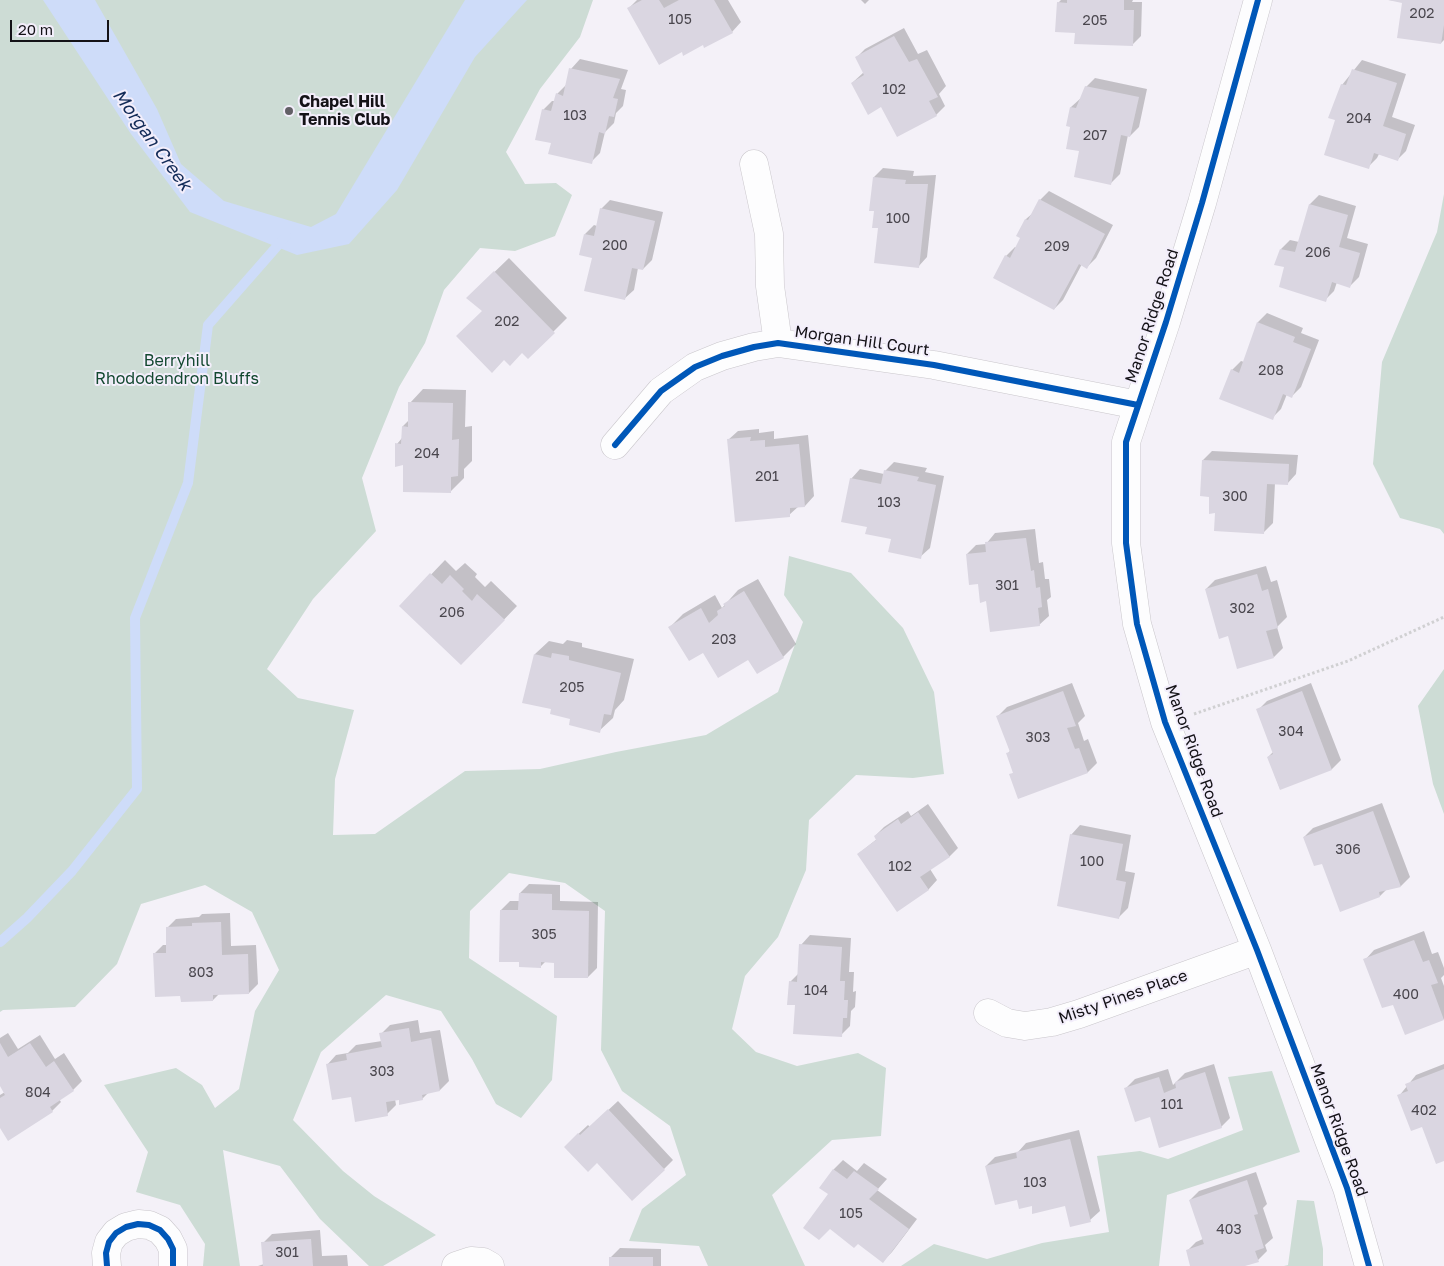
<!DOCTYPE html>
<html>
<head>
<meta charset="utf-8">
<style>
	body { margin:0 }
	#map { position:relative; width:1444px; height:1266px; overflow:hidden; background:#f4f1f8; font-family:"Golos Text",sans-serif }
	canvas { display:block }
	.scale { position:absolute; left:10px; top:20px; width:99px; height:22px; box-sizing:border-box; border:2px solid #141217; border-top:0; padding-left:6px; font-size:15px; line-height:18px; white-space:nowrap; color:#141217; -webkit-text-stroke:4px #f3eefb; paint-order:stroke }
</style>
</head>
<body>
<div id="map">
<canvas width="1444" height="1266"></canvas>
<div class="scale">20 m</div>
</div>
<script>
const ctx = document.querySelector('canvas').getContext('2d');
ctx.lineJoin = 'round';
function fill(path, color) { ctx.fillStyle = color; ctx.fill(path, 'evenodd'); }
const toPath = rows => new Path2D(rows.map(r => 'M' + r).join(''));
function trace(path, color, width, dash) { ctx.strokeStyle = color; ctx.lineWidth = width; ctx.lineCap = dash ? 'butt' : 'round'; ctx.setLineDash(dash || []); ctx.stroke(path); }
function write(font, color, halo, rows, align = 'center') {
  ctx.font = font + ' "Golos Text",sans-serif'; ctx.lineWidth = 4; ctx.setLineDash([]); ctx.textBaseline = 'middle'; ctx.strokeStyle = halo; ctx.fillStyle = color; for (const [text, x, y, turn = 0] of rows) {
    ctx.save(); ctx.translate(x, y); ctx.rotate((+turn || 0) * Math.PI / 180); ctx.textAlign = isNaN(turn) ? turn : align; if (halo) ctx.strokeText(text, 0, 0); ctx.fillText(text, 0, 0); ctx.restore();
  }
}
fill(toPath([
	[0,0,593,0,580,37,540,89,506,152,525,184,556,183,572,195,555,236,515,251,480,248,444,290,425,343,399,387,362,478,376,531,313,599,267,669,298,698,354,710,335,779,333,835,375,834,465,771,540,769,616,752,706,735,778,692,803,622,784,595,789,556,851,573,903,628,934,692,944,774,913,778,856,775,809,820,806,870,778,937,745,976,732,1029,756,1052,797,1066,858,1053,886,1068,881,1136,832,1140,772,1195,805,1266,708,1266,699,1246,629,1241,642,1209,686,1175,670,1126,622,1091,601,1050,605,911,565,883,509,873,470,911,469,958,557,1016,552,1080,521,1118,496,1104,472,1059,441,1011,386,995,321,1052,293,1120,343,1171,374,1196,436,1235,383,1266,369,1266,320,1219,280,1166,223,1150,240,1266,203,1266,205,1244,180,1205,136,1192,148,1152,104,1085,176,1068,202,1085,215,1108,239,1089,255,1011,279,970,252,912,205,885,141,904,117,964,75,1007,3,1010,0,1012],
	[1444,194,1444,534,1440,529,1400,518,1373,464,1382,362,1437,232],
	[1444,669,1444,814,1433,784,1418,706],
	[1272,1071,1300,1152,1167,1195,1159,1266,901,1266,934,1244,987,1259,1042,1243,1109,1232,1097,1156,1140,1151,1168,1159,1243,1130,1228,1077],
	[1297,1200,1314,1201,1323,1249,1323,1266,1284,1266,1288,1265]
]), '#cddcd5');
fill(toPath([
	[43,0,95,0,157,109,181,164,224,201,311,227,336,214,465,0,527,0,475,57,397,190,349,244,297,255,190,212,131,134]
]), '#cedcf9');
fill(toPath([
	[637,0,728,0,741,22,732,32,683,50,629,8],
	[861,0,869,0,865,4],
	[1061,0,1133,0,1132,2,1142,2,1141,36,1132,45,1076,32,1058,3],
	[1389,0,1444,0,1444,40,1441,43,1404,2],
	[904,28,918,54,927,50,946,86,939,94,945,106,936,115,881,106,852,83,864,72,856,58,865,49],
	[580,59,628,70,621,89,626,90,623,106,616,113,614,123,605,132,600,153,591,162,552,142,543,110,552,101,555,101,557,94,566,85,571,69],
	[1362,60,1406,74,1392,117,1415,125,1406,151,1397,160,1379,154,1377,158,1368,167,1336,120,1342,85],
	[1095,78,1147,89,1139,127,1130,136,1128,135,1120,174,1111,183,1080,150,1072,126,1068,125,1071,107,1081,98,1086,87],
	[883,168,914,171,913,176,936,175,927,257,918,267,879,227,875,210,871,210,874,177],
	[1049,191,1113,225,1096,258,1087,267,1082,264,1063,300,1054,309,1006,256,1015,247,1017,248,1022,238,1018,235,1026,219,1033,213,1040,200],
	[1319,195,1356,206,1347,238,1368,244,1359,277,1350,286,1337,282,1334,291,1325,300,1286,266,1281,249,1290,240,1299,242,1310,204],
	[610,200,663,212,652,260,643,269,638,268,634,290,624,299,594,257,585,234,594,225,597,226,601,209],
	[509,258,567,318,528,357,484,310,482,284],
	[1267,313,1303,328,1301,333,1319,340,1301,387,1292,396,1287,394,1281,409,1272,418,1232,370,1241,361,1244,362,1258,322],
	[423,389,466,390,465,427,472,426,472,461,464,469,464,478,450,492,404,463,397,444,402,438,403,426,409,420,410,403],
	[759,429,759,433,774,431,774,439,808,435,814,496,805,506,799,506,789,515,728,440,738,431],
	[1212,451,1298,455,1296,474,1287,484,1275,483,1273,523,1264,532,1216,512,1211,496,1203,460],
	[894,462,927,468,925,472,944,476,930,548,920,557,893,538,868,526,851,479,860,469,884,474,885,471],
	[1035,529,1039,563,1043,562,1045,579,1049,579,1051,597,1047,600,1049,616,1039,625,987,599,967,554,976,545,986,544,995,533],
	[445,560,456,571,465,563,477,574,475,577,485,587,491,581,517,606,475,650,401,606],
	[1266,566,1271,582,1277,580,1287,617,1277,627,1283,648,1274,657,1229,635,1206,589,1215,580],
	[758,579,796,644,783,657,748,658,704,651,670,627,683,614,715,595,722,608,738,590],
	[567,640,582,643,582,647,634,659,624,700,615,710,613,718,599,731,553,708,524,702,535,654,549,641,563,644],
	[1072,683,1085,716,1078,723,1084,741,1088,739,1097,763,1088,772,1019,798,1011,775,1014,772,1007,754,1010,751,998,716,1007,707],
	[1311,683,1341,760,1332,769,1280,789,1268,757,1274,751,1258,710,1267,701],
	[1382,803,1410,877,1401,886,1386,890,1380,896,1323,862,1304,837,1313,828],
	[928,804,958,848,949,857,930,869,937,880,928,890,858,854,877,839,875,836,884,827,908,811,911,816],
	[1080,825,1131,835,1125,871,1135,873,1128,908,1119,917,1071,835],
	[529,884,560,885,560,901,598,902,597,968,588,977,555,962,546,961,540,967,501,910,510,901,520,901,520,893],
	[230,913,231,946,256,945,258,984,249,993,219,994,213,1000,181,995,154,954,163,945,167,945,167,928,176,919,199,917,202,914],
	[1424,931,1432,954,1438,952,1444,968,1444,975,1441,978,1444,986,1444,1019,1406,1033,1394,1004,1365,960,1374,950],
	[810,935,851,938,849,972,854,972,853,992,856,991,855,1007,851,1011,850,1026,841,1035,796,1004,790,982,799,973,801,945],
	[418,1020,420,1033,440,1030,449,1081,440,1090,429,1092,422,1099,395,1099,396,1105,387,1114,352,1096,327,1065,336,1055,348,1053,356,1045,382,1041,381,1034,390,1025],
	[8,1033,18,1049,40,1035,55,1059,64,1053,82,1081,73,1090,59,1099,61,1102,52,1111,0,1126,0,1095,5,1092,0,1084,0,1038],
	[1214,1064,1230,1118,1221,1127,1151,1116,1126,1088,1135,1079,1168,1069,1173,1085,1185,1073],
	[1444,1064,1444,1160,1423,1125,1399,1096,1416,1075],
	[618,1101,673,1160,664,1169,574,1138,588,1125,590,1127],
	[1079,1130,1100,1211,1090,1220,1066,1204,1033,1204,1018,1198,986,1166,995,1157,1018,1152,1026,1143],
	[843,1160,857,1171,864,1163,887,1179,877,1190,917,1219,892,1252,883,1261,829,1194,821,1187,834,1169],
	[1256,1172,1267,1204,1263,1208,1273,1238,1265,1245,1267,1251,1258,1260,1241,1266,1192,1266,1187,1251,1196,1242,1203,1239,1190,1200,1199,1191],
	[320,1230,322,1256,347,1255,348,1266,258,1266,264,1264,263,1243,272,1234],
	[620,1248,661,1249,661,1266,610,1266,611,1257]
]), '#0003');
trace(toPath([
	[0,942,27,918,72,871,137,789,135,618,188,483,208,325,286,236]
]), '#cedcf9', 10);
fill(toPath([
	[642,0,659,0,664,8,679,0,714,0,733,33,704,48,703,45,683,56,682,52,659,65,627,8],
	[1067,0,1124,0,1124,10,1134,10,1133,46,1074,44,1075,33,1055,32,1057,2,1067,3],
	[1388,0,1444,0,1444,25,1441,44,1397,38,1402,3],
	[894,36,909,62,917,59,938,97,929,101,937,116,897,137,881,107,868,115,851,83,864,75,855,57],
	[569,68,620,79,613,98,618,99,614,117,609,116,605,134,599,132,592,164,548,154,551,143,535,140,542,109,551,111,556,93,563,96],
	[1352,69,1397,83,1383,126,1406,134,1398,161,1374,153,1369,169,1324,155,1335,120,1328,118,1341,84,1346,85],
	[1085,86,1139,97,1130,137,1121,135,1111,185,1074,177,1079,151,1066,149,1070,127,1066,126,1070,107,1076,108],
	[873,177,906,180,905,184,928,184,919,268,874,263,878,228,872,228,874,211,869,211],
	[1039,199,1105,234,1087,269,1079,264,1054,310,993,278,1005,255,1010,258,1020,238,1016,236,1025,219,1028,220],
	[1309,204,1348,215,1339,247,1360,253,1350,288,1332,282,1326,302,1279,287,1284,267,1274,265,1280,249,1295,252],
	[600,208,655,221,643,270,632,268,625,300,584,291,592,258,579,255,584,234,594,236],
	[494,271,555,333,528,359,522,353,510,366,504,360,492,373,456,336,482,311,466,298],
	[1257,322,1295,337,1293,342,1311,349,1292,398,1283,394,1273,420,1219,399,1231,369,1239,373],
	[408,402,453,403,452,440,459,439,458,476,451,477,451,493,403,492,403,465,395,467,395,443,401,444,402,426,408,427],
	[751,437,750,441,765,440,765,447,799,444,805,507,790,508,790,517,735,522,727,439],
	[1202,460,1289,464,1288,485,1267,484,1264,534,1214,531,1215,513,1209,514,1209,497,1200,496],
	[884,470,919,477,917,481,936,485,921,559,888,552,891,539,865,534,867,527,841,522,850,478,881,484],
	[1026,538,1031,571,1034,570,1036,588,1040,587,1042,607,1038,608,1040,626,990,632,986,601,980,603,978,584,969,585,966,554,986,552,985,542],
	[430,573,442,584,450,575,464,589,462,591,472,601,477,594,505,620,461,665,399,606],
	[1257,574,1262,591,1268,589,1278,628,1266,631,1274,658,1237,669,1228,636,1219,639,1205,589],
	[744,591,784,658,757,674,748,660,718,678,703,653,689,661,668,627,701,608,709,623,718,615,717,611,725,606,723,604],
	[552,653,569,656,569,660,621,673,611,715,604,714,600,733,569,725,570,719,550,714,551,709,522,703,534,654,551,658],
	[1063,691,1076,726,1067,728,1075,749,1079,748,1088,773,1018,799,1009,774,1013,773,1006,753,1010,752,996,716],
	[1302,691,1332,770,1280,790,1267,757,1273,754,1256,709],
	[1373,811,1401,887,1379,892,1380,897,1340,912,1322,864,1314,866,1303,837],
	[918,812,950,857,920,877,929,890,897,912,857,854,876,840,874,836,898,819,901,824],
	[1070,834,1123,844,1116,880,1126,882,1119,919,1057,906],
	[519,893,552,894,552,910,589,911,588,978,554,978,554,963,541,962,541,968,519,967,519,962,499,962,500,910,518,910],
	[221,922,222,955,248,954,249,994,213,995,213,1001,181,1002,180,996,155,997,153,953,166,953,166,927,192,926,192,923],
	[1414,940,1423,962,1429,960,1438,983,1431,985,1444,1020,1405,1035,1393,1005,1382,1008,1363,959],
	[799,944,842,947,840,981,845,981,844,1000,848,1000,847,1018,843,1018,842,1037,793,1034,795,1005,787,1005,789,981,797,982],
	[409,1028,411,1042,431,1038,440,1091,422,1095,423,1100,399,1105,399,1100,386,1102,388,1116,355,1122,351,1097,332,1100,326,1064,347,1060,346,1054,382,1047,379,1033],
	[0,1043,8,1057,30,1043,46,1067,54,1061,74,1091,50,1107,53,1112,8,1141,0,1128,0,1098,5,1095,0,1086],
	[1444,1069,1444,1161,1436,1164,1422,1127,1411,1131,1397,1095,1408,1091,1405,1084],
	[1205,1072,1222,1128,1159,1148,1150,1117,1135,1122,1124,1088,1159,1077,1164,1093,1176,1088,1175,1082],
	[608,1109,665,1170,632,1201,597,1163,588,1172,564,1147,578,1133,580,1135],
	[1070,1139,1091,1222,1070,1227,1065,1206,1032,1214,1032,1206,1019,1209,1017,1200,995,1205,985,1166,1017,1158,1016,1152],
	[833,1169,847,1179,854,1171,879,1189,869,1199,909,1229,883,1263,858,1244,854,1248,830,1229,819,1240,803,1228,828,1194,819,1188],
	[1247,1180,1258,1214,1254,1215,1264,1248,1255,1251,1259,1262,1245,1266,1190,1266,1186,1250,1204,1244,1189,1200],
	[311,1239,313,1266,263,1266,261,1242],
	[609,1257,653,1257,653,1266,609,1266]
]), '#dad6e1');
const minor = toPath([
	[1258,0,1202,203,1166,322,1126,442,1126,543,1137,624,1165,722,1257,950,1347,1188,1369,1266],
	[754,164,769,234,770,286,778,343],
	[615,445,661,391,695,367,722,356,754,347,778,343,934,365,1138,405],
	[988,1013,1007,1023,1025,1026,1052,1022,1079,1014,1257,950],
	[107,1266,106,1253,109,1242,116,1233,126,1227,138,1224,149,1225,160,1230,168,1239,173,1249,173,1266],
	[456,1266,471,1261,483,1262,490,1266]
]);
trace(minor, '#c9c6cb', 29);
trace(toPath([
	[1194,714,1348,661,1444,617]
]), '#d0d0d2', 3, [2.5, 2.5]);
trace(minor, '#fdfdfe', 28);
trace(toPath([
	[1258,0,1202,203,1166,322,1126,442,1126,543,1137,624,1165,722,1257,950,1347,1188,1369,1266],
	[615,445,661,391,695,367,722,356,754,347,778,343,934,365,1138,405],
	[107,1266,106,1253,109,1242,116,1233,126,1227,138,1224,149,1225,160,1230,168,1239,173,1249,173,1266]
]), '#0057b8', 6);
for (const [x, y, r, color] of [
	[289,111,5,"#626066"]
]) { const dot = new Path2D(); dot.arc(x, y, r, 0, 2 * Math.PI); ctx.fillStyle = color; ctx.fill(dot); trace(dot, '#f3eefb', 2); }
write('14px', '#49464d', null, [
	["202",1422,14],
	["105",680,20],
	["205",1095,21],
	["102",894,90],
	["103",575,116],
	["204",1359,119],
	["207",1095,136],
	["100",898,219],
	["200",615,246],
	["209",1057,247],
	["206",1318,253],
	["202",507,322],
	["208",1271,371],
	["204",427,454],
	["201",767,477],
	["300",1235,497],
	["103",889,503],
	["301",1007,586],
	["302",1242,609],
	["206",452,613],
	["203",724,640],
	["205",572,688],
	["304",1291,732],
	["303",1038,738],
	["306",1348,850],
	["100",1092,862],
	["102",900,867],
	["305",544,935],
	["803",201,973],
	["104",816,991],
	["400",1406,995],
	["303",382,1072],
	["804",38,1093],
	["101",1172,1105],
	["402",1424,1111],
	["103",1035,1183],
	["105",851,1214],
	["403",1229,1230],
	["301",287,1253]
]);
write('bold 16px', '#141217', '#f3eefb', [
	["Chapel Hill",299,102],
	["Tennis Club",299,120]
], 'left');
write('16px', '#141217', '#f3eefb', [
	["Manor Ridge Road",1152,316,-72],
	["Morgan Hill Court",862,341,8],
	["Manor Ridge Road",1194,751,70],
	["Misty Pines Place",1123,997,-19],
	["Manor Ridge Road",1339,1130,70]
]);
write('16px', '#134830', '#f3eefb', [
	["Berryhill",177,361],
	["Rhododendron Bluffs",177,379]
]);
write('italic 18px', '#132b58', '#f3eefb', [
	["Morgan Creek",152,140,54]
]);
</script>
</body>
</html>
